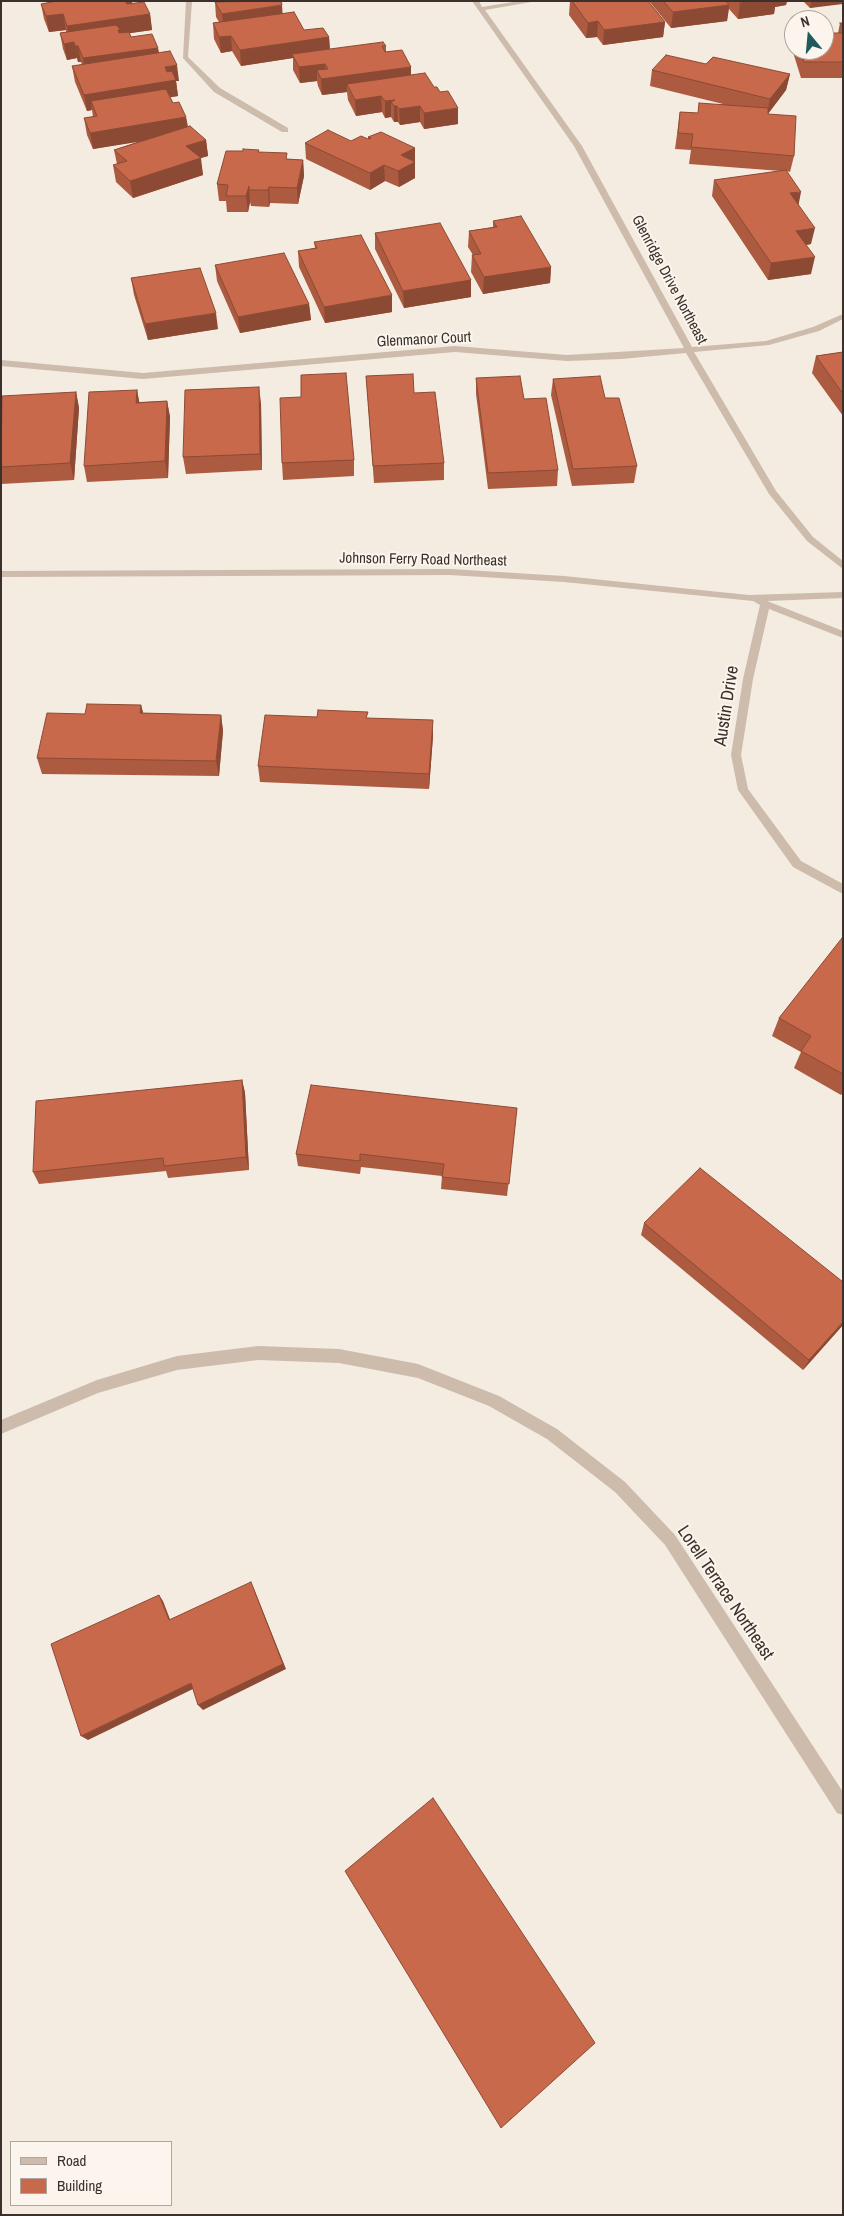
<!DOCTYPE html>
<html>
<head>
<meta charset="utf-8">
<style>
	body { margin:0 }
	#map { position:relative; width:844px; height:2216px; overflow:hidden; background:#f4ebe1; font-family:"Archivo Narrow",sans-serif }
	canvas { display:block }
	.frame { position:absolute; inset:0; border:2px solid #3b302b; pointer-events:none }
	.legend { position:absolute; left:10px; top:2141px; width:162px; height:65px; box-sizing:border-box; background:#fbf5ee; border:1px solid #aea6a0; margin:0; padding:6px 9px; list-style:none; font-size:15px; color:#3b302b }
	.legend li { display:flex; align-items:center; gap:10px; height:25px }
	.legend b { width:25px; border:1px solid #aea6a0 }
	.north { position:absolute; left:784px; top:10px; width:50px; height:50px; box-sizing:border-box; background:#fbf5ee; border:1px solid #aea6a0; border-radius:50%; rotate:343deg; font-size:14px; font-weight:700; line-height:20px; text-align:center; color:#3b302b }
	.north::after { content:''; display:block; margin:auto; width:18px; height:22px; background:#1f5a5e; clip-path:polygon(50% 0,100% 100%,50% 72%,0 100%) }
</style>
</head>
<body>
<div id="map">
<canvas width="844" height="2216"></canvas>
<div class="frame"></div>
<ul class="legend">
<li><b style="height:6px;background:#cdbbac"></b>Road</li>
<li><b style="height:14px;background:#c8694b"></b>Building</li>
</ul>
<div class="north">N</div>
</div>
<script>
const ctx = document.querySelector('canvas').getContext('2d');
ctx.lineJoin = 'round';
const toPath = rows => new Path2D(rows.map(r => 'M' + r).join(''));
function fill(path, color) { ctx.fillStyle = color; ctx.fill(path, 'evenodd'); }
function trace(path, color, width, dash) { ctx.strokeStyle = color; ctx.lineWidth = width; ctx.lineCap = dash ? 'butt' : 'round'; ctx.setLineDash(dash || []); ctx.stroke(path); }
function write(font, color, halo, rows, align = 'center') {
  ctx.font = font + ' "Archivo Narrow",sans-serif'; ctx.lineWidth = 4; ctx.setLineDash([]); ctx.textBaseline = 'middle'; ctx.strokeStyle = halo; ctx.fillStyle = color; for (const [text, x, y, turn = 0] of rows) {
    ctx.save(); ctx.translate(x, y); ctx.rotate((+turn || 0) * Math.PI / 180); ctx.textAlign = isNaN(turn) ? turn : align; if (halo) ctx.strokeText(text, 0, 0); ctx.fillText(text, 0, 0); ctx.restore();
  }
}
fill(toPath([
	[186,1,192,1,188,57,220,88,288,128,288,132,282,132,214,92,183,58,186,1],
	[472,1,479,1,482,7,519,1,537,1,485,10,582,146,692,347,766,341,813,327,843,314,843,319,819,331,769,345,694,352,776,491,813,537,843,561,843,569,807,541,769,494,686,353,621,359,567,361,455,352,143,379,1,366,1,360,143,373,455,346,567,355,684,348,574,146,472,1],
	[450,569,564,576,749,595,843,592,843,598,767,601,843,631,843,638,769,609,753,679,741,755,748,789,801,861,843,884,843,894,793,867,738,790,731,755,743,679,760,605,753,601,564,582,450,575,1,577,1,571,450,569],
	[258,1346,339,1349,418,1364,499,1396,557,1429,625,1482,675,1535,843,1792,843,1815,837,1813,665,1545,615,1492,547,1439,489,1406,418,1378,339,1363,258,1360,177,1370,98,1393,1,1434,1,1420,97,1380,177,1356,258,1346]
]), '#cdbbac');
fill(toPath([
	[57,1,132,1,132,3,150,14,152,30,129,33,131,37,158,48,159,53,179,81,176,81,178,96,170,97,173,103,186,117,188,126,206,140,208,156,200,158,203,175,133,198,116,182,113,165,117,164,114,150,140,141,93,149,87,135,84,118,93,117,92,110,87,111,75,82,72,66,82,65,81,62,78,62,77,58,67,60,63,49,60,33,66,32,66,30,49,32,44,19,41,4],
	[570,1,648,1,665,22,663,37,603,45,597,37,586,38,569,15],
	[649,1,787,1,786,5,775,7,774,14,738,19,729,9,727,21,671,28],
	[803,1,843,1,810,8],
	[215,2,283,13,304,30,329,37,330,49,386,46,386,52,411,67,411,75,458,124,424,129,420,122,400,125,398,122,394,122,391,117,385,118,382,112,356,116,348,100,347,92,322,95,318,86,317,81,300,83,293,70,293,58,241,66,232,51,221,53,214,39,213,23,219,22,216,17],
	[840,23,843,23,843,78,801,78,792,49,794,39,794,50,824,50,838,33],
	[706,64,790,74,786,90,768,114,794,156,790,172,787,171,811,244,806,245,811,274,768,280,712,196,714,180,781,171,689,164,691,150,675,149,680,112,698,113,723,104,650,86,652,70],
	[368,137,415,148,415,178,399,187,385,181,370,190,306,159,305,143,351,141,368,139],
	[259,152,288,159,303,160,304,176,298,204,270,203,269,207,251,206,250,202,248,212,227,212,226,201,219,201,217,184],
	[493,221,551,267,550,283,483,294,471,272,472,255,473,255,468,247,469,231,493,227],
	[375,233,471,280,471,297,404,308,375,249],
	[314,242,392,312,325,323,299,267,298,251,315,248],
	[215,265,309,304,311,320,240,333,217,281],
	[131,278,218,329,148,340,134,295],
	[843,352,843,416,812,373,816,356],
	[366,376,414,393,444,463,444,480,374,483],
	[476,378,524,399,558,470,557,486,488,489,476,394],
	[553,379,605,398,637,466,634,483,572,486,551,395],
	[137,390,139,402,167,401,170,417,168,478,87,482,84,466],
	[76,392,79,408,74,480,1,484,1,399],
	[301,397,354,460,354,476,283,480,282,463],
	[261,403,262,470,186,474,183,457],
	[141,705,143,713,221,715,223,731,219,776,42,774,37,758,85,714],
	[317,717,368,718,433,736,429,789,260,782,258,766],
	[843,938,843,1093,841,1095,794,1068,801,1052,772,1036,779,1018],
	[242,1080,245,1093,249,1170,168,1178,166,1171,39,1184,33,1172],
	[517,1108,507,1196,441,1189,442,1176,361,1167,360,1174,298,1166,296,1154],
	[644,1223,843,1282,843,1325,803,1370,641,1235]
]), '#ac5a40');
fill(toPath([
	[125,1,132,1,133,14],
	[754,1,787,1,786,5,775,7,774,14,738,19,740,3],
	[811,1,843,1,843,4,810,8],
	[282,5,283,21,224,30,222,14],
	[729,5,727,21,671,28,673,12],
	[63,14,66,30,49,32,46,16],
	[150,14,152,30,70,42,67,26],
	[598,21,597,37,586,38,588,23],
	[665,22,663,37,603,45,604,30],
	[231,36,232,51,221,53,219,37],
	[329,37,330,53,292,54,293,58,241,66,240,50],
	[74,42,77,58,67,60,64,44],
	[75,46,78,46,81,62,78,62],
	[158,48,160,64,85,74,83,58],
	[325,64,326,78,411,67,411,83,347,84,347,92,322,95,321,79,317,70,317,81,300,83,299,67],
	[177,65,179,81,176,81,178,96,94,110,91,101,92,110,87,111,84,95,165,67],
	[790,74,786,90,767,115,770,99],
	[381,96,382,112,356,116,355,100],
	[395,100,397,106,398,122,394,122,394,106,391,102,391,117,385,118,385,101],
	[420,106,420,122,400,125,399,109],
	[458,108,458,124,424,129,424,113],
	[186,117,188,134,93,149,90,133],
	[206,140,208,156,188,162,186,146],
	[415,148,415,178,399,187,398,171,401,155],
	[201,158,203,175,133,198,130,181],
	[303,160,304,176,298,204,297,188],
	[384,165,385,181,370,190,370,173],
	[249,186,250,202,248,212,246,196],
	[269,187,270,203,269,207,268,190],
	[801,192,798,208,790,193],
	[815,228,811,244,793,247,796,231],
	[815,257,811,274,768,280,771,263],
	[551,267,550,283,483,294,484,277],
	[471,280,471,297,404,308,403,291],
	[392,295,392,312,325,323,324,307],
	[309,304,311,320,240,333,238,317],
	[216,313,218,329,148,340,145,324],
	[259,387,261,403,262,470,260,454],
	[137,390,140,406,136,403],
	[76,392,79,408,74,480,70,463],
	[167,401,170,417,168,478,165,461],
	[141,705,145,720,140,713],
	[221,715,223,731,219,776,216,761],
	[433,720,433,736,429,789,429,774],
	[242,1080,245,1093,249,1170,246,1157],
	[843,1322,843,1325,803,1370,809,1360],
	[254,1589,286,1669,203,1710,198,1705],
	[159,1595,163,1601,173,1627,169,1620],
	[191,1683,195,1688,88,1740,81,1736]
]), '#8c4a34');
const building = toPath([
	[57,1,125,1,127,4,144,2,150,14,67,26,63,14,46,16,41,4,57,1],
	[281,1,282,5,222,14,215,2,281,1],
	[572,1,648,1,665,22,604,30,598,21,588,23,572,1],
	[663,1,726,1,729,5,673,12,663,1],
	[738,1,754,1,740,3,738,1],
	[294,12,304,30,323,28,329,37,240,50,231,36,219,37,213,23,294,12],
	[840,23,843,23,843,29,840,23],
	[116,25,120,29,118,30,119,33,129,32,131,37,152,34,158,48,83,58,78,46,75,46,74,42,64,44,60,33,116,25],
	[824,33,843,33,843,62,804,62,800,50,824,50,824,33],
	[383,42,386,46,382,46,385,52,402,50,411,67,321,79,317,70,328,69,325,64,299,67,292,54,383,42],
	[170,51,177,65,165,67,167,72,172,71,176,80,84,95,72,66,170,51],
	[666,55,706,64,713,57,790,74,770,99,652,70,666,55],
	[425,73,434,87,437,87,440,92,448,91,458,108,424,113,420,106,399,109,397,106,394,106,391,102,395,100,385,101,381,96,355,100,347,84,425,73],
	[166,89,173,103,179,102,186,117,90,133,84,118,97,116,91,101,166,89],
	[699,103,768,108,768,114,796,116,794,156,691,147,693,134,678,133,680,112,698,113,699,103],
	[190,126,206,140,186,146,201,158,130,181,113,165,127,161,114,150,190,126],
	[328,130,351,141,361,136,368,139,371,138,368,137,381,132,415,148,401,155,415,162,398,171,384,165,370,173,305,143,328,130],
	[243,149,259,150,258,152,287,153,286,159,303,160,297,188,269,187,268,190,249,190,249,186,246,196,226,196,228,185,217,184,226,151,243,151,243,149],
	[786,170,801,192,790,193,815,228,796,231,815,257,771,263,714,180,786,170],
	[521,216,551,267,484,277,472,255,481,254,469,231,497,227,493,221,521,216],
	[440,223,471,280,403,291,375,233,440,223],
	[361,235,392,295,324,307,298,251,317,248,314,242,361,235],
	[284,253,309,304,238,317,215,265,284,253],
	[200,268,216,313,145,324,131,278,200,268],
	[843,352,843,394,816,356,843,352],
	[346,373,354,460,282,463,280,398,301,397,301,375,346,373],
	[413,374,414,393,435,392,444,463,373,466,366,376,413,374],
	[520,376,524,399,546,398,558,470,488,473,476,378,520,376],
	[600,376,605,398,619,398,637,466,573,469,553,379,600,376],
	[259,387,260,454,183,457,185,390,259,387],
	[137,390,136,403,167,401,165,461,84,466,89,392,137,390],
	[76,392,70,463,1,467,2,396,76,392],
	[87,704,141,705,140,713,221,715,216,761,37,758,47,713,85,714,87,704],
	[318,710,368,712,366,718,433,720,429,774,258,766,265,715,317,717,318,710],
	[842,938,843,938,843,1074,801,1051,811,1036,779,1018,842,938],
	[242,1080,246,1157,164,1166,163,1158,33,1172,36,1101,242,1080],
	[311,1085,517,1108,509,1184,442,1177,444,1164,360,1154,360,1161,296,1154,311,1085],
	[700,1168,843,1282,843,1322,809,1360,644,1223,700,1168],
	[251,1582,283,1664,198,1705,191,1683,81,1736,51,1644,159,1595,169,1620,251,1582],
	[433,1798,595,2043,501,2128,345,1871,433,1798]
]);
fill(building, '#c8694b');
trace(building, '#8c4a34', 1);
write('15px', '#3b302b', '#fbf5ee', [
	["Glenridge Drive Northeast",669,280,62],
	["Glenmanor Court",424,340,-3],
	["Johnson Ferry Road Northeast",423,560,1]
]);
write('18px', '#3b302b', '#fbf5ee', [
	["Austin Drive",727,706,-81],
	["Lorell Terrace Northeast",725,1593,56]
]);
</script>
</body>
</html>
